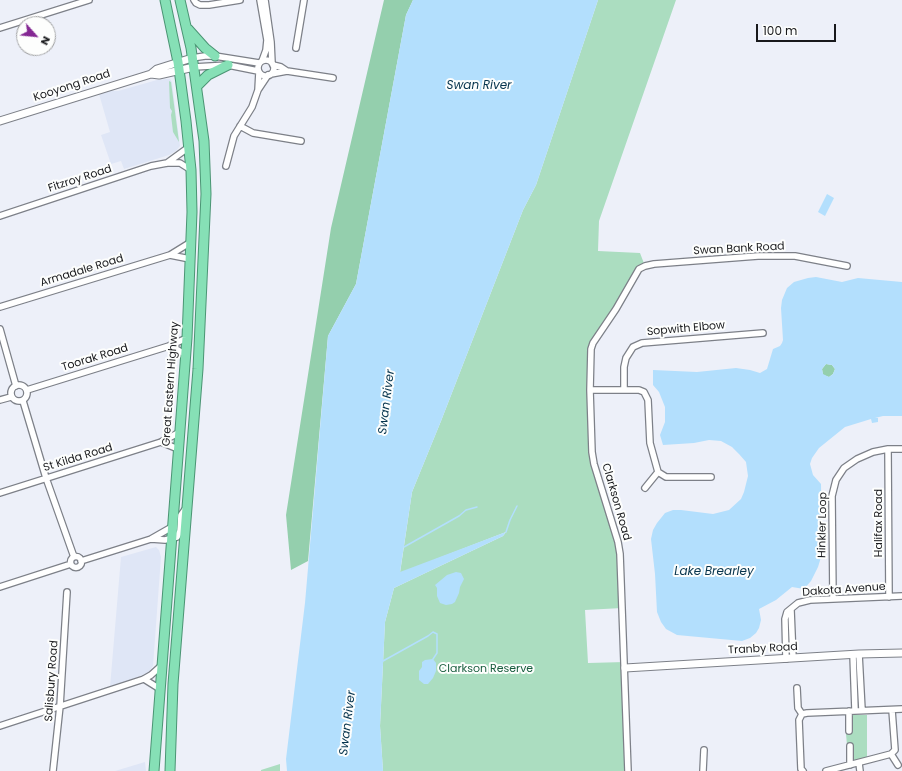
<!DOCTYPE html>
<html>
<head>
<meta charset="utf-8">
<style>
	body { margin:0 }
	#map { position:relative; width:902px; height:771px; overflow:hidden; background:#edf0f9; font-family:Poppins,sans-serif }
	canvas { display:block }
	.north { position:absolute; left:16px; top:16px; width:40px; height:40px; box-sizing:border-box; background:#fdfefd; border:1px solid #a1a2a3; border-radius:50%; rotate:117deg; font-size:11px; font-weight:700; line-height:16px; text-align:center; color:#18191c }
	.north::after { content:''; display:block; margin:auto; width:14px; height:18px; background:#842893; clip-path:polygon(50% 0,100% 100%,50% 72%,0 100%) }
	.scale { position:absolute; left:756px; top:24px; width:80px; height:18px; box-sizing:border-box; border:2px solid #18191c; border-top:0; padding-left:5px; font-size:12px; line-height:14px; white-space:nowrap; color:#18191c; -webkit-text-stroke:3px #fdfefd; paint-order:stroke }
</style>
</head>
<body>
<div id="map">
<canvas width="902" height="771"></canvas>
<div class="north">N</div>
<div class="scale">100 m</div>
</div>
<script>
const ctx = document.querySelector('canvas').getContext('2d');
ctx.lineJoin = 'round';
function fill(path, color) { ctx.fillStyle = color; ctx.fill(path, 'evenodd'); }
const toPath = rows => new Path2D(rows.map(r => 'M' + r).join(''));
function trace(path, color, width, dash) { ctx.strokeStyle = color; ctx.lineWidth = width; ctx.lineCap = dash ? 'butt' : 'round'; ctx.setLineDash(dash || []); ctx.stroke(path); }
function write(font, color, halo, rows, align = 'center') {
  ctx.font = font + ' Poppins,sans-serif'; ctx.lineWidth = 4; ctx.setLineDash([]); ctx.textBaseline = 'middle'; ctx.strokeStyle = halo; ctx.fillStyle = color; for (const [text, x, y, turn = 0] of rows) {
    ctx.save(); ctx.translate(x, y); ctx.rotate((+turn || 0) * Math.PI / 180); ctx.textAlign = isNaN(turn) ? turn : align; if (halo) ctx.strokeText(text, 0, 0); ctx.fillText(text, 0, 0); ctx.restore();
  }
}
fill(toPath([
	[166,79,170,79,172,82,180,146,176,151,169,155,124,169,121,161,111,164,101,135,110,132,99,94,111,91,118,91,157,80],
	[156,547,159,550,161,557,153,666,148,673,110,687,121,557],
	[145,762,146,771,115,771]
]), '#dfe6f6');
fill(toPath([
	[598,0,676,0,599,221,598,251,640,253,645,266,639,269,592,343,590,451,618,542,622,608,585,610,588,663,625,662,628,771,383,771,380,726,385,622,394,588,503,536,506,532,400,573,412,492,441,421,523,210,536,185],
	[169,81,171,82,179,142,173,132,171,115,172,111,170,108],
	[851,715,867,715,867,760,853,762,851,745,847,745,846,734,851,733],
	[280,764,280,771,261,771,261,770]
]), '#abddc0');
fill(toPath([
	[384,0,413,0,406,15,356,284,328,336,308,561,291,570,286,515,331,228],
	[826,364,832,365,835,369,833,374,829,377,823,375,822,369]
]), '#94cfad');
fill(toPath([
	[413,0,598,0,536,185,523,210,441,421,412,492,400,572,506,532,503,536,394,588,385,622,380,726,383,771,287,771,286,759,305,603,328,336,356,284,406,15],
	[827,194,834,198,825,216,818,212],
	[816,277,842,282,858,278,902,282,902,416,883,416,875,418,878,418,878,422,872,423,871,419,845,427,819,448,812,458,810,464,813,475,821,484,822,554,818,567,811,581,804,589,792,587,776,600,759,609,761,620,759,628,756,633,750,638,742,641,677,635,666,629,661,622,657,612,655,574,651,539,653,530,657,523,665,513,673,510,681,510,713,514,729,510,741,499,744,492,748,476,746,462,739,454,732,447,721,441,709,440,694,443,663,445,660,435,665,422,665,407,659,392,653,385,653,370,697,372,736,368,750,370,760,373,767,369,773,349,780,346,782,343,783,340,781,308,782,300,787,288,794,282,808,278],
	[826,364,832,365,835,369,833,374,829,377,823,374,822,369],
	[456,572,461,573,464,579,460,587,459,593,455,602,452,604,446,605,440,603,437,596,437,588,435,585,447,575],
	[433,659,436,663,436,671,433,678,428,684,424,684,419,680,419,671,422,667,422,662,425,660]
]), '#b3dffd');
trace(toPath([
	[506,532,510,520,517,506],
	[404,547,459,516,466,510,477,507],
	[383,661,428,636,433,632,437,634,437,653,433,659]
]), '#b3dffd', 1.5);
const minor = toPath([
	[194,0,196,3,200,5,209,5,240,0],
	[260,0,267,40,266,50,262,61],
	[265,0,271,42,272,63],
	[0,28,89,0],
	[296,48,304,0],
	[192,58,205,56,215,56,259,63],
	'258 68a8 8 0 1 1 16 0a8 8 0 1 1-16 0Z',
	[273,65,281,67,287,71,333,78],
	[194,67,228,65,258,71],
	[271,74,287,71],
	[258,90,268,75],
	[240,126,253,133,301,141],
	[167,163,189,147],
	[226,166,234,136,252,107,258,90,259,72],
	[0,216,151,166,167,163,180,163,191,170],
	[170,255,190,259],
	[0,307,170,255,191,242],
	[0,329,16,386],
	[169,346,178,350,186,355],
	'11 393a8 8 0 1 1 16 0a8 8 0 1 1-16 0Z',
	[27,390,169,346,187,338],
	[590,390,639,390,644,392,648,400,650,443,658,472,666,477,711,477],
	[624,390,624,367,626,358,633,347,642,343,763,333],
	[0,400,11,397],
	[23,401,46,478,74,557],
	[161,442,178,449],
	[888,449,889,597],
	[645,488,658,472],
	[0,493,161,442,180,432],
	[151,539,165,540,177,537,180,531,181,515,186,508],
	'70.5 562a5.5 5.5 0 1 1 11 0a5.5 5.5 0 1 1-11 0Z',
	[81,561,151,539,172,527],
	[0,587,71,564],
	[833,599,832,496,836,480,844,468,857,459,873,452,888,449,902,449],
	[791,610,793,658],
	[859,654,862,710],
	[853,655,855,710],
	[786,659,785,619,787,612,798,603,810,600,902,596],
	[144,679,160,689],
	[797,688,798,708,802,714],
	[849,711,849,731],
	[0,726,144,679,151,675,161,666],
	[850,746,850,765],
	[891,754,898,765],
	[859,763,860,771],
	[53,771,60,706,67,592],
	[628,771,620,554,618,542,594,464,592,452,590,390,591,349,593,343,616,309,639,269,645,266,654,264,758,256,795,256,847,266],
	[703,771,704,750],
	[803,771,801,769,799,720,802,714,807,713,902,709],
	[826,771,891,754,895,750,892,710]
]);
const tertiary = toPath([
	[151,74,159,75,194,67],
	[0,121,151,74,157,69,192,58],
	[625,668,859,654,902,653]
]);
const trunk = toPath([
	[188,29,205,48,215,56],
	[197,86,208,75,228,65],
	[154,771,187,338,192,212,191,170,186,121,178,62,165,0],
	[170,771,173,684,198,369,206,194,204,141,191,48,180,0]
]);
trace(minor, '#7d8088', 8);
trace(tertiary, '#7d8088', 9);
trace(trunk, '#4b9574', 11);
trace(minor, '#fff', 5.5);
trace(tertiary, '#fff', 7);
trace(trunk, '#86e0b6', 9);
write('11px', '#18191c', '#fdfefd', [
	["Kooyong Road",72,86,-18],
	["Fitzroy Road",80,179,-18],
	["Swan Bank Road",739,249,-3],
	["Armadale Road",82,271,-17],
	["Sopwith Elbow",686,329,-5],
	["Toorak Road",95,358,-17],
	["Great Eastern Highway",171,384,-86],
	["St Kilda Road",78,458,-17],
	["Clarkson Road",616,502,74],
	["Halifax Road",879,523,-90],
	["Hinkler Loop",823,525,-89],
	["Dakota Avenue",844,590,-4],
	["Tranby Road",763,649,-3],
	["Salisbury Road",52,681,-86]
]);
write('11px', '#185d3e', '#fdfefd', [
	["Clarkson Reserve",486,669]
]);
write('italic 12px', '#07354e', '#fdfefd', [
	["Swan River",479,86],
	["Swan River",387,402,-83],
	["Lake Brearley",714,572],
	["Swan River",348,723,-83]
]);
</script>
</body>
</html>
